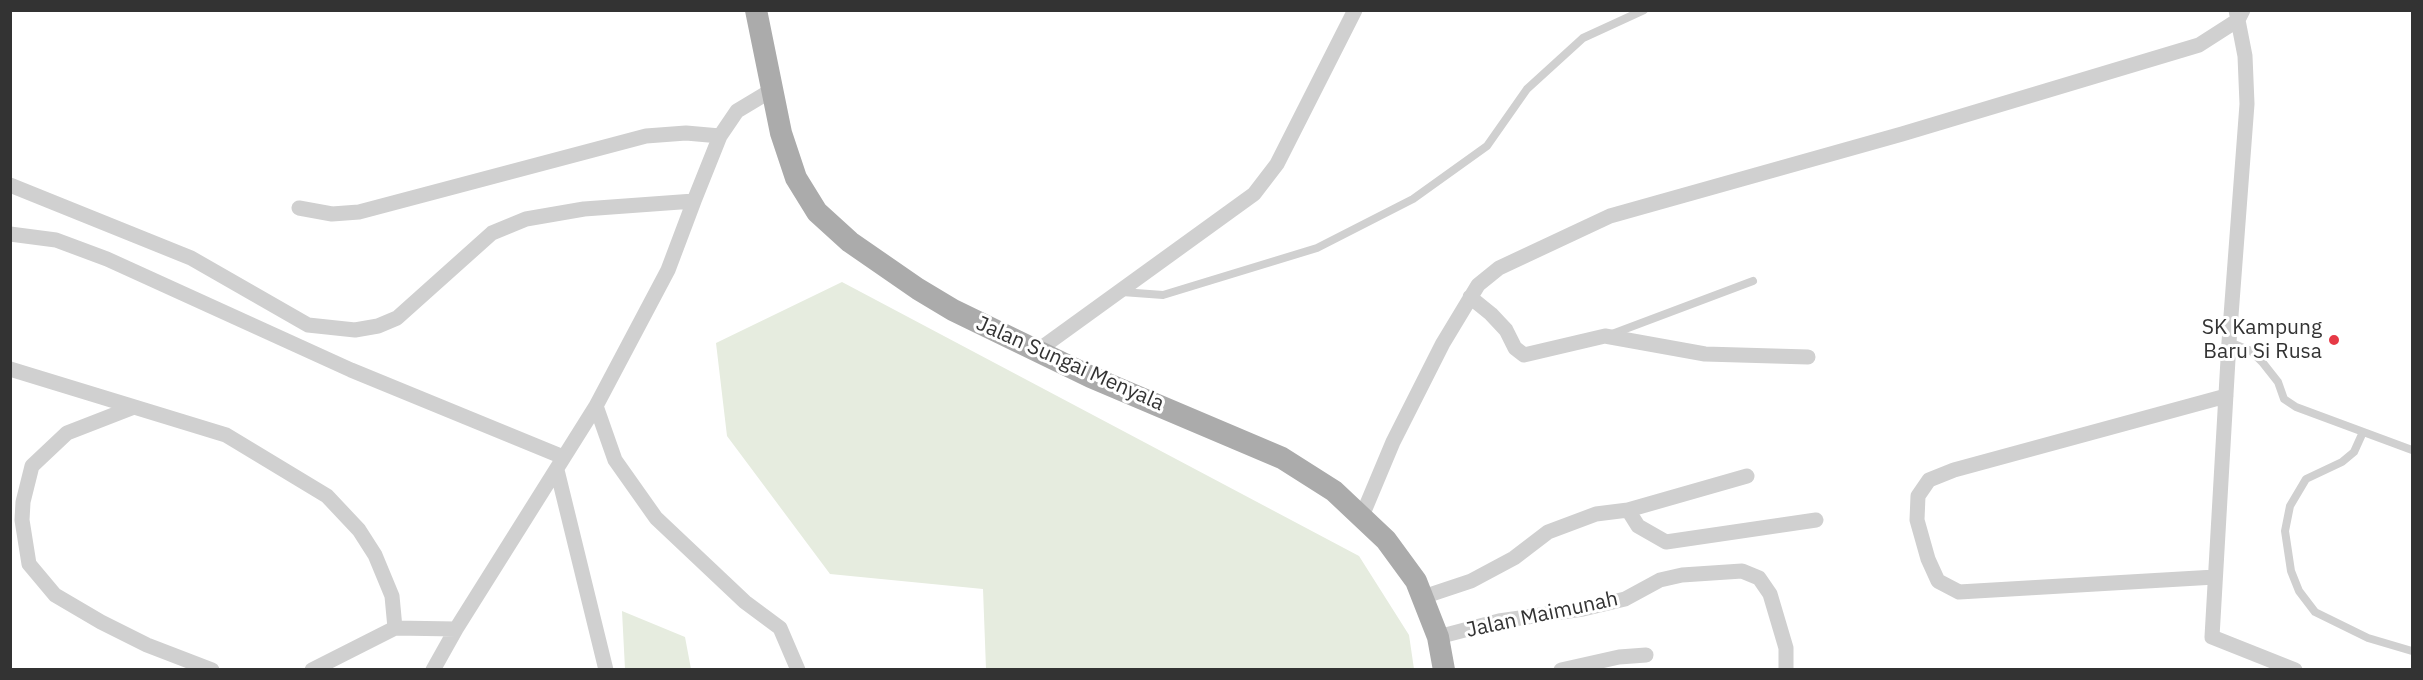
<!DOCTYPE html>
<html>
<head>
<meta charset="utf-8">
<style>
	body { margin:0 }
	#map { position:relative; width:2423px; height:680px; overflow:hidden; background:#fff; font-family:"IBM Plex Sans",sans-serif }
	canvas { display:block }
	.frame { position:absolute; inset:0; border:12px solid #333; pointer-events:none }
</style>
</head>
<body>
<div id="map">
<canvas width="2423" height="680"></canvas>
<div class="frame"></div>
</div>
<script>
const ctx = document.querySelector('canvas').getContext('2d');
ctx.lineJoin = 'round';
function fill(path, color) { ctx.fillStyle = color; ctx.fill(path, 'evenodd'); }
const toPath = rows => new Path2D(rows.map(r => 'M' + r).join(''));
function trace(path, color, width, dash) { ctx.strokeStyle = color; ctx.lineWidth = width; ctx.lineCap = dash ? 'butt' : 'round'; ctx.setLineDash(dash || []); ctx.stroke(path); }
function write(font, color, halo, rows, align = 'center') {
  ctx.font = font + ' "IBM Plex Sans",sans-serif'; ctx.lineWidth = 6; ctx.setLineDash([]); ctx.textBaseline = 'middle'; ctx.strokeStyle = halo; ctx.fillStyle = color; for (const [text, x, y, turn = 0] of rows) {
    ctx.save(); ctx.translate(x, y); ctx.rotate((+turn || 0) * Math.PI / 180); ctx.textAlign = isNaN(turn) ? turn : align; if (halo) ctx.strokeText(text, 0, 0); ctx.fillText(text, 0, 0); ctx.restore();
  }
}
fill(toPath([
	[842,282,1359,556,1409,635,1414,669,986,669,983,589,830,574,727,436,716,343],
	[622,611,685,637,691,669,625,669]
]), '#e6ecdf');
trace(toPath([
	[1122,292,1163,295,1317,248,1413,199,1487,146,1527,89,1583,38,1644,10],
	[1612,334,1753,281],
	[2229,342,2251,351,2263,363,2278,382,2284,399,2296,407,2412,450],
	[2363,432,2354,452,2342,462,2306,479,2290,506,2285,531,2291,571,2299,591,2315,612,2368,638,2412,651]
]), '#d0d0d0', 8);
trace(toPath([
	[2236,10,2245,56,2247,104,2229,342,2212,637,2295,670],
	[10,185,191,258,308,325,355,330,378,326,397,318,492,233,526,219,584,209,694,201,720,136,737,111,772,90],
	[299,208,332,214,359,212,646,136,686,133,720,136],
	[10,234,56,240,107,259,351,370,563,457],
	[1470,297,1491,314,1506,330,1515,348,1524,355,1605,336,1705,354,1808,357],
	[1037,351,1254,194,1277,164,1355,10],
	[10,369,226,435,327,496,359,530,375,555,392,596,395,628],
	[596,406,615,460,656,518,745,602,780,628,798,670],
	[134,407,67,433,32,466,23,502,22,520,29,564,55,595,101,622,147,645,212,670],
	[557,470,606,670],
	[1628,510,1747,476],
	[1362,516,1393,442,1443,343,1478,285,1499,268,1610,216,1902,134,2199,45,2238,20,2243,10],
	[2215,577,1959,592,1938,581,1928,559,1917,520,1918,496,1929,480,1954,470,2226,396],
	[1423,597,1471,581,1514,558,1548,532,1596,514,1628,510,1638,526,1666,542,1816,520],
	[1438,637,1499,621,1583,609,1625,599,1660,580,1682,575,1742,571,1759,578,1770,594,1786,648,1786,670],
	[312,670,395,628,456,629],
	[433,670,456,629,596,406,668,270,694,201],
	[1561,670,1619,657,1646,655]
]), '#d0d0d0', 15);
trace(toPath([
	[756,10,781,133,796,178,817,212,850,242,918,289,953,310,1091,377,1282,458,1334,491,1386,540,1416,581,1438,637,1444,670]
]), '#ababab', 22);
for (const [x, y, r, color] of [
	[2334,340,6,"#e63946"]
]) { const dot = new Path2D(); dot.arc(x, y, r, 0, 2 * Math.PI); ctx.fillStyle = color; ctx.fill(dot); trace(dot, '#fff', 2); }
write('21px', '#333', '#fff', [
	["SK Kampung",2322,328],
	["Baru Si Rusa",2322,352]
], 'right');
write('21px', '#333', '#fff', [
	["Jalan Sungai Menyala",1070,364,24],
	["Jalan Maimunah",1542,615,-12]
]);
</script>
</body>
</html>
